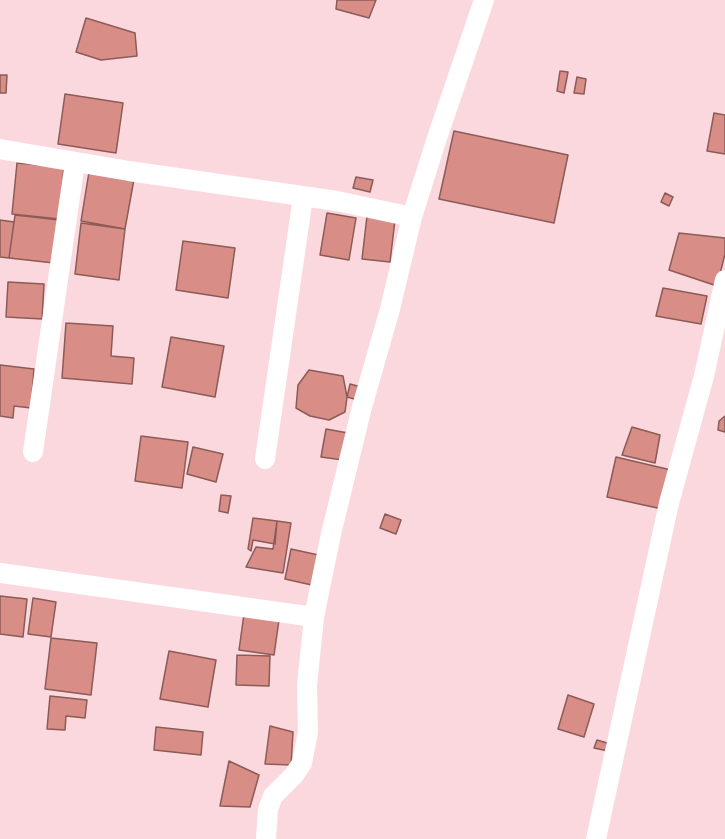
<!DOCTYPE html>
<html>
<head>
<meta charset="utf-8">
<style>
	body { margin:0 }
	canvas { display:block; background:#fad8de }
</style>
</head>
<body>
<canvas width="725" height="839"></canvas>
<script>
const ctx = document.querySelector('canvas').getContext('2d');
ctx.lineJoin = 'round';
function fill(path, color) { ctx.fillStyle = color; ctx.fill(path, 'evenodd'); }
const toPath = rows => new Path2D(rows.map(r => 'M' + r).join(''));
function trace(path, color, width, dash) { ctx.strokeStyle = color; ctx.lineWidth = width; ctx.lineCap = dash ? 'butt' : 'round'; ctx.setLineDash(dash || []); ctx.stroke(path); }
const building = toPath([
	[337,0,376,0,369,18,336,9,337,0],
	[86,18,135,33,137,56,101,60,76,52,86,18],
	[560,71,568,72,564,93,557,91,560,71],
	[0,75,7,75,6,93,0,93,0,75],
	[577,77,586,79,584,94,574,93,577,77],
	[65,94,123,103,116,153,58,144,65,94],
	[714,113,725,115,725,154,707,151,714,113],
	[454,131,568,155,554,223,439,199,454,131],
	[17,163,64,167,59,219,12,214,17,163],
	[89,172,134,179,125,229,81,221,89,172],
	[356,177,373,180,370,192,353,188,356,177],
	[665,193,673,197,669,206,661,202,665,193],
	[327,213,356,218,349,260,320,255,327,213],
	[15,215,59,220,54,263,9,258,15,215],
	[367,216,395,220,390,262,362,259,367,216],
	[0,220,14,222,9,258,0,257,0,220],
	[81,223,125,229,119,280,75,274,81,223],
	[679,233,725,238,725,254,717,286,669,270,679,233],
	[183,241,235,248,228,298,176,290,183,241],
	[8,282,44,284,42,319,6,317,8,282],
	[663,288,707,296,701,324,656,316,663,288],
	[66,323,113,326,111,356,134,358,132,384,62,378,66,323],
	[171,337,224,346,215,397,162,387,171,337],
	[0,365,34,369,31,408,14,406,13,418,0,416,0,365],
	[309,370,343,376,347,397,345,412,329,420,310,416,296,408,298,385,309,370],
	[350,384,361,387,358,400,347,397,350,384],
	[725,416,725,432,718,430,719,421,725,416],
	[632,427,660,435,655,463,622,455,632,427],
	[326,429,348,433,343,460,321,457,326,429],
	[141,436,188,442,182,488,135,481,141,436],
	[193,447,223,454,216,482,187,474,193,447],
	[616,457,671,470,662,509,607,497,616,457],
	[221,495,231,496,228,513,219,511,221,495],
	[385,514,401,520,396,534,380,528,385,514],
	[253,518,277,521,275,544,253,540,251,551,248,549,253,518],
	[277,521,291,523,283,573,246,567,256,547,273,549,277,521],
	[291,549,323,556,316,586,285,579,291,549],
	[0,596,27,599,23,637,0,634,0,596],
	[33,598,56,602,51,637,28,634,33,598],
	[244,614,279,620,274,655,239,650,244,614],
	[51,638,97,643,91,695,45,689,51,638],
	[169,651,216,660,208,707,160,699,169,651],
	[237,655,270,656,269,686,236,685,237,655],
	[568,695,594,704,584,737,558,729,568,695],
	[50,696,87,700,85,718,66,716,65,730,47,729,50,696],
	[270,726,293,732,291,765,265,764,270,726],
	[156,727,203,732,201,755,154,750,156,727],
	[597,740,607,743,608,751,594,748,597,740],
	[229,761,259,775,250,807,220,806,229,761]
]);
fill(building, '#d88e87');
trace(building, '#8c5b57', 1.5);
trace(toPath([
	[0,149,129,171,337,201,412,217],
	[33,452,75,162],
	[265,459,303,197],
	[0,573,314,617],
	[266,839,268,809,273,796,294,775,302,763,308,732,307,685,314,617,331,534,362,407,390,309,412,217,436,141,484,0],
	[596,839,669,503,704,376,725,280]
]), '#fff', 20);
</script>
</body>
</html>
